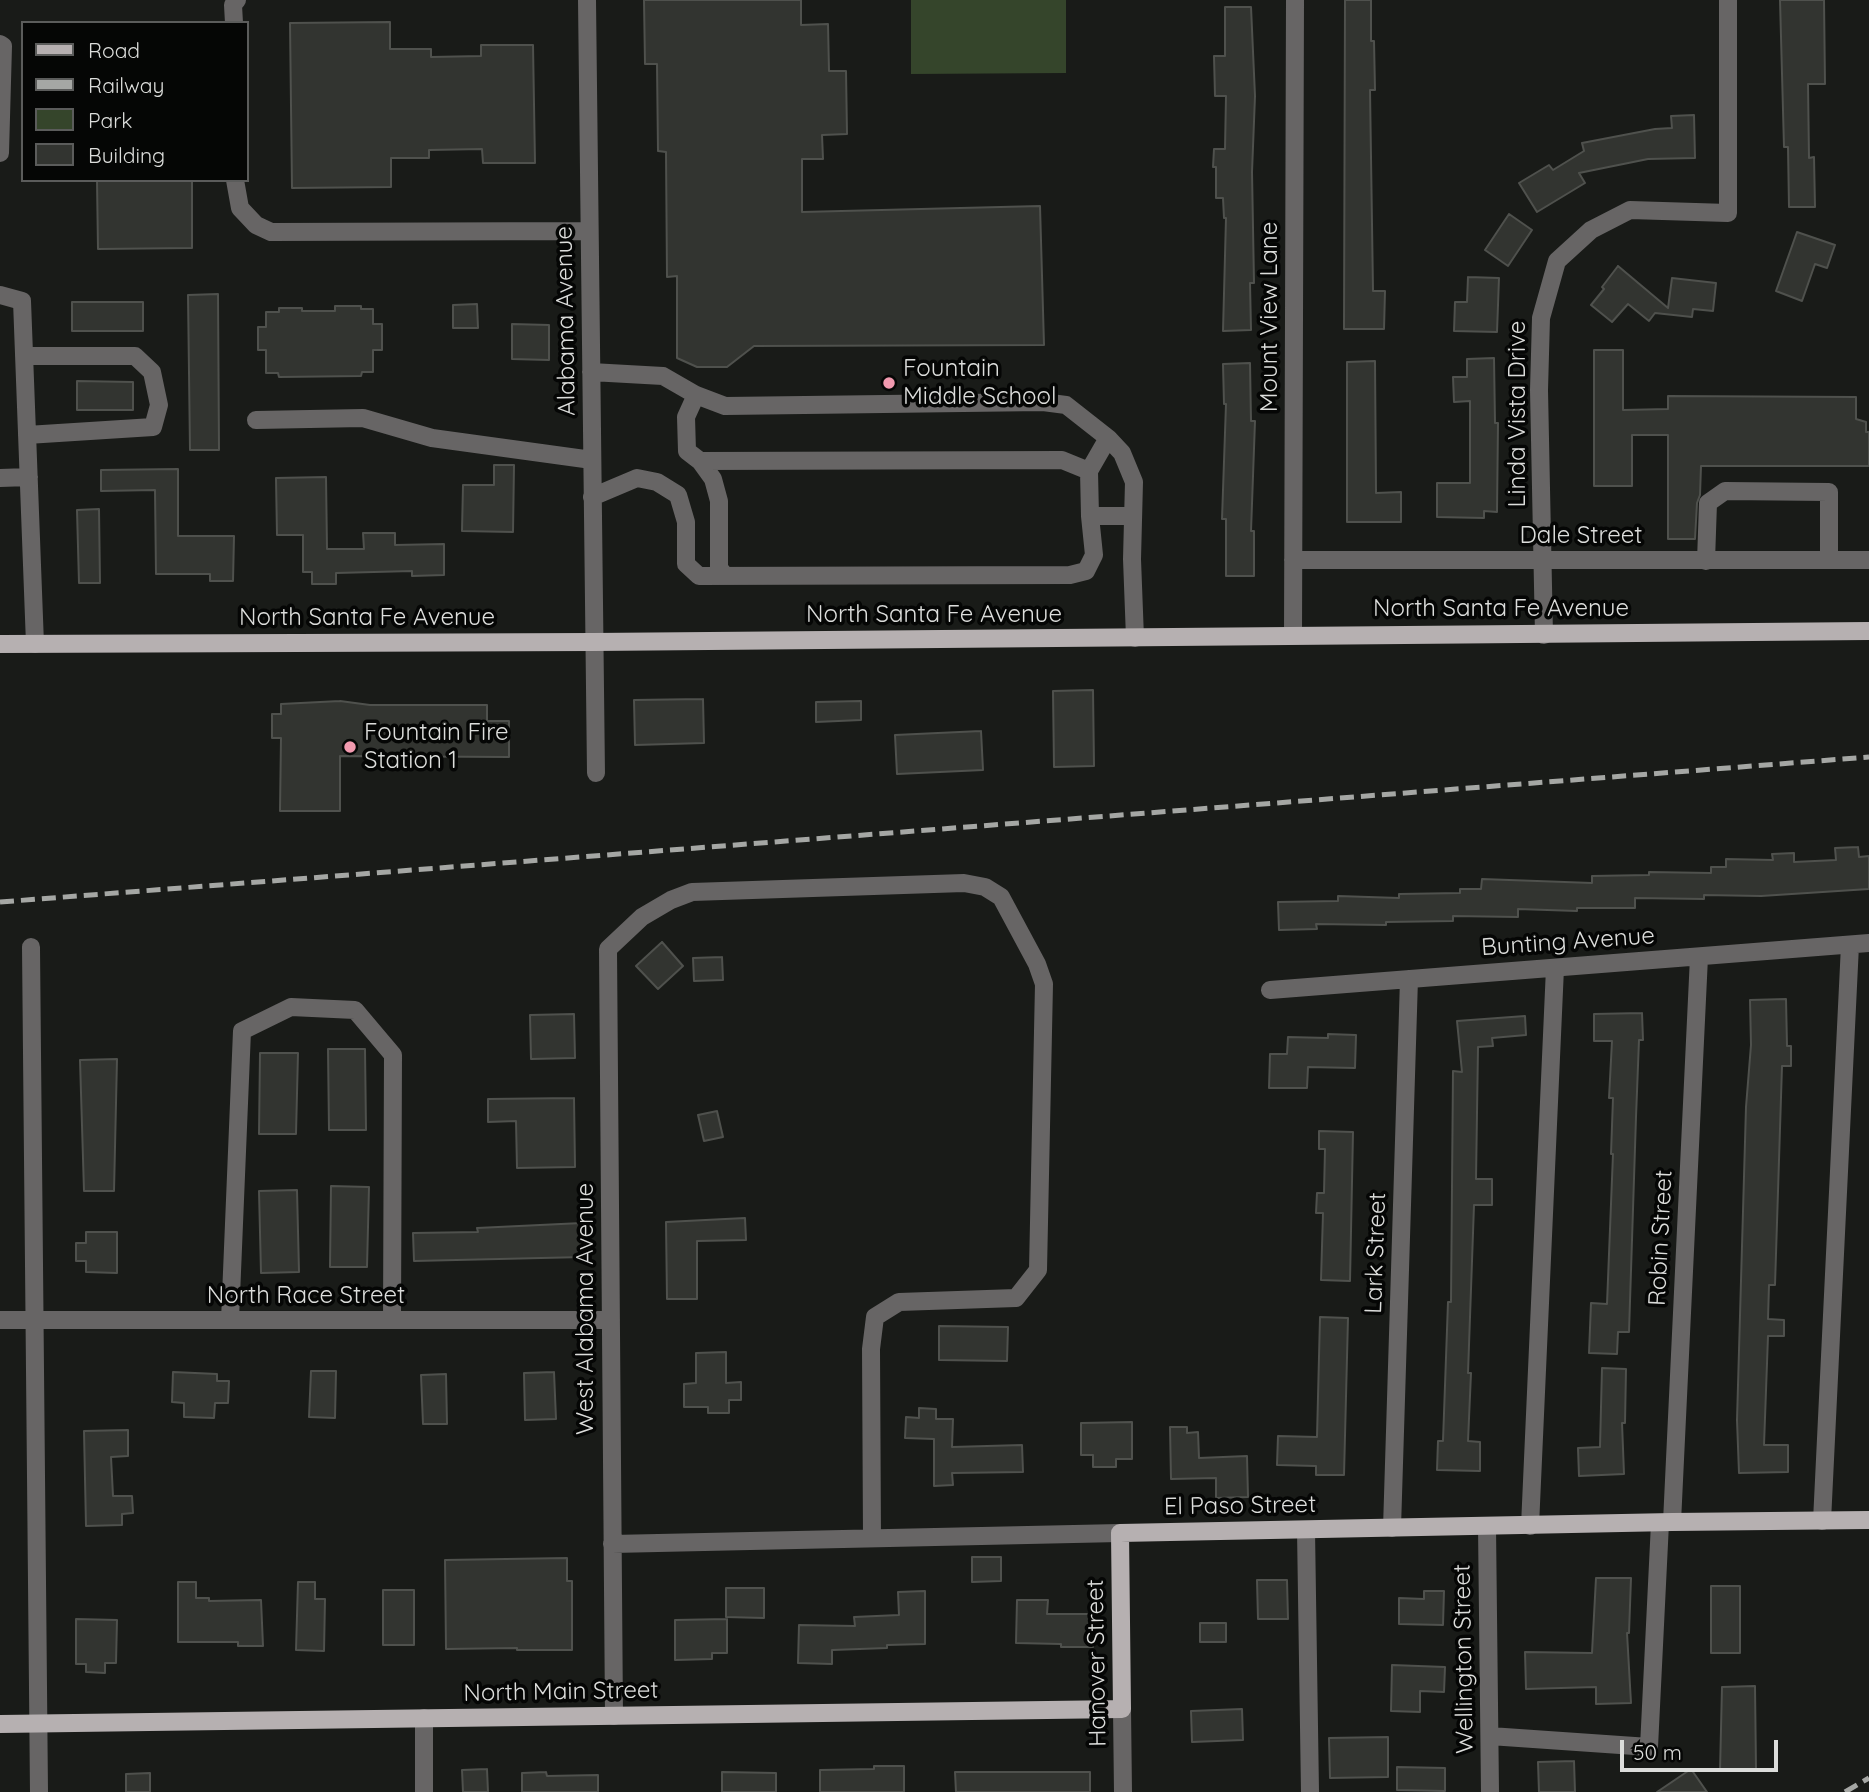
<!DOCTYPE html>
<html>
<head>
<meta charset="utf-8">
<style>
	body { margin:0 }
	#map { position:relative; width:1869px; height:1792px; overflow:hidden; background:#191b18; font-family:Quicksand,sans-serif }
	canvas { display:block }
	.legend { position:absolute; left:21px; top:21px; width:228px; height:161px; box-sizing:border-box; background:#050605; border:2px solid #5b5c5b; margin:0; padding:9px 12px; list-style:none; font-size:21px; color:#dcdddb }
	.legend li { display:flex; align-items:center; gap:14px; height:35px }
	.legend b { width:35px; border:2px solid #5b5c5b }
	.scale { position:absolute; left:1620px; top:1740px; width:158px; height:32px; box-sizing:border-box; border:4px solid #dcdddb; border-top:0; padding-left:9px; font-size:21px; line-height:24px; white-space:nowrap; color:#dcdddb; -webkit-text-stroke:5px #050605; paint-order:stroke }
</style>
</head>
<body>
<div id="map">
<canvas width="1869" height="1792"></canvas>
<ul class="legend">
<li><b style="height:9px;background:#b6b0b1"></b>Road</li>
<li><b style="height:9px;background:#a5a7a4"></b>Railway</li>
<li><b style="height:19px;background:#35452b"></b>Park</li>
<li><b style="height:19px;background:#323430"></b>Building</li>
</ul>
<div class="scale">50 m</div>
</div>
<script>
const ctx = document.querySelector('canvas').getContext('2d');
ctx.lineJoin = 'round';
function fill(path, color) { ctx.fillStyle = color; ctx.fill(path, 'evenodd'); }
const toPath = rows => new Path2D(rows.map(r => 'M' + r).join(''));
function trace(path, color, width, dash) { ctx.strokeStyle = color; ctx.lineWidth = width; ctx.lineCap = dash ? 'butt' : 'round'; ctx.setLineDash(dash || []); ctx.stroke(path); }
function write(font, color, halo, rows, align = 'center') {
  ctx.font = font + ' Quicksand,sans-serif'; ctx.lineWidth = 7; ctx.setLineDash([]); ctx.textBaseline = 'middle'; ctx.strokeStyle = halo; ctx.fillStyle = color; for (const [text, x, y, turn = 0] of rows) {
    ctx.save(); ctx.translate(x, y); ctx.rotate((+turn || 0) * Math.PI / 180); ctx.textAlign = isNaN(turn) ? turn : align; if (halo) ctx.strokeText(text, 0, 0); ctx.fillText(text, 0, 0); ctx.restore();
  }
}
fill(toPath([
	[911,0,1066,0,1066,73,911,74]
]), '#35452b');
const building = toPath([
	[644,0,801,0,801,25,828,24,829,71,846,71,847,134,822,135,823,159,802,159,802,212,1040,206,1044,345,754,346,727,367,697,367,677,358,677,276,667,277,666,152,658,151,657,64,645,64,644,0],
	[1345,0,1371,0,1371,41,1374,41,1375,90,1370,90,1373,291,1385,291,1384,329,1344,329,1345,0],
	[1780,0,1824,0,1825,84,1808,84,1809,158,1814,157,1815,207,1789,207,1788,147,1784,147,1780,0],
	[1225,7,1251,7,1255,96,1252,172,1254,283,1250,283,1251,330,1223,331,1226,218,1224,218,1223,198,1216,198,1216,167,1213,167,1214,149,1225,149,1226,96,1215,96,1214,56,1225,56,1225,7],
	[390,22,390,49,431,49,431,57,481,56,481,45,533,45,535,163,483,163,482,149,429,150,429,158,391,158,391,187,292,188,290,23,390,22],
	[1694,115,1695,158,1648,159,1579,173,1585,183,1537,212,1519,183,1549,165,1553,170,1584,151,1582,143,1655,129,1672,128,1671,116,1694,115],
	[97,180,192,180,192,248,98,249,97,180],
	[1509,214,1532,230,1508,266,1485,250,1509,214],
	[1797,232,1835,245,1827,268,1815,264,1802,301,1776,291,1797,232],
	[1618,266,1668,308,1672,278,1716,283,1713,311,1693,309,1692,317,1655,313,1649,321,1628,304,1612,322,1591,305,1604,289,1602,287,1618,266],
	[1468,277,1499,278,1497,332,1454,331,1455,302,1467,302,1468,277],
	[218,294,219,450,190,450,188,295,218,294],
	[72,302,143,302,143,331,72,331,72,302],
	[477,304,478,328,453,328,453,305,477,304],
	[335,306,361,306,361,309,373,309,373,324,382,324,382,350,373,350,373,372,362,372,361,376,279,377,278,373,266,373,266,350,258,350,258,327,266,327,266,312,279,312,279,308,302,308,302,311,335,311,335,306],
	[512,324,549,325,549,360,512,359,512,324],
	[1594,350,1623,350,1623,410,1668,409,1668,396,1856,397,1856,419,1866,422,1866,432,1869,432,1869,466,1701,466,1700,495,1697,503,1695,539,1668,539,1668,435,1632,435,1632,486,1594,486,1594,350],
	[1494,358,1495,423,1498,423,1497,512,1484,511,1484,518,1437,517,1437,483,1470,483,1470,401,1454,402,1453,377,1467,377,1467,359,1494,358],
	[1375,361,1376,493,1401,492,1401,522,1347,522,1347,362,1375,361],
	[1250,363,1251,421,1255,421,1251,531,1254,531,1254,576,1226,576,1226,519,1222,519,1226,404,1224,404,1223,364,1250,363],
	[77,381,133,382,133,410,77,410,77,381],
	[494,465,514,465,513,532,462,531,463,485,494,485,494,465],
	[178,469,178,536,234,536,233,581,210,581,210,574,156,574,155,490,101,491,101,470,178,469],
	[326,477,327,549,364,549,363,533,395,533,395,545,444,544,444,575,412,576,412,571,336,573,336,584,312,584,312,572,303,572,303,535,277,535,276,478,326,477],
	[99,509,100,583,79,583,77,510,99,509],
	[1093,690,1094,766,1054,767,1053,691,1093,690],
	[703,699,704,743,635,745,634,700,703,699],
	[340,701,370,705,487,705,487,721,509,721,509,757,340,756,340,811,280,811,281,738,272,738,272,714,281,714,281,704,340,701],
	[861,701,861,720,816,722,816,702,861,701],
	[981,731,983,770,897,774,895,735,981,731],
	[1858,847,1859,857,1869,856,1869,889,1761,896,1704,895,1704,899,1635,898,1635,908,1577,908,1577,911,1518,909,1518,917,1453,916,1453,921,1386,922,1386,925,1316,924,1317,929,1279,930,1278,902,1338,901,1338,896,1399,898,1399,894,1460,893,1460,889,1481,889,1482,879,1592,883,1592,876,1649,875,1649,872,1711,873,1711,867,1726,867,1726,859,1773,860,1772,854,1794,853,1794,862,1836,860,1835,848,1858,847],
	[662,942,683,966,658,989,636,966,662,942],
	[722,957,723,980,694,981,693,958,722,957],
	[1786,999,1787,1046,1791,1046,1791,1066,1782,1066,1775,1285,1769,1285,1768,1319,1784,1320,1784,1336,1768,1336,1764,1445,1788,1445,1788,1472,1739,1473,1737,1420,1746,1107,1751,1045,1750,1000,1786,999],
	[1642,1013,1643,1040,1639,1040,1636,1117,1629,1332,1618,1332,1617,1354,1589,1353,1591,1303,1607,1304,1613,1154,1611,1154,1613,1098,1609,1098,1612,1041,1594,1041,1594,1014,1642,1013],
	[574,1014,575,1058,531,1059,530,1015,574,1014],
	[1525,1016,1526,1035,1492,1038,1493,1046,1478,1047,1476,1179,1492,1179,1492,1205,1474,1205,1468,1373,1471,1373,1468,1441,1480,1442,1480,1471,1437,1470,1438,1441,1443,1441,1448,1302,1451,1302,1453,1071,1462,1072,1457,1021,1525,1016],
	[1328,1034,1356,1035,1355,1068,1308,1067,1307,1088,1269,1088,1270,1054,1287,1054,1288,1037,1328,1038,1328,1034],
	[328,1049,365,1049,366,1130,329,1130,328,1049],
	[260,1053,298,1053,296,1134,259,1134,260,1053],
	[117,1059,114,1191,84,1191,80,1060,117,1059],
	[574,1098,575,1167,517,1168,516,1121,488,1122,488,1099,574,1098],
	[717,1111,723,1137,704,1141,698,1115,717,1111],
	[1319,1131,1353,1132,1350,1281,1321,1280,1323,1213,1316,1213,1317,1193,1324,1193,1325,1149,1319,1149,1319,1131],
	[331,1186,369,1187,367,1267,330,1267,331,1186],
	[297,1190,299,1272,261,1273,259,1191,297,1190],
	[745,1218,746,1240,697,1241,697,1299,667,1299,666,1222,745,1218],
	[582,1223,584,1257,414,1261,413,1233,478,1232,477,1228,582,1223],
	[86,1232,117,1232,117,1273,86,1272,86,1261,76,1261,76,1243,86,1243,86,1232],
	[1320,1317,1348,1318,1344,1475,1316,1475,1316,1466,1277,1465,1278,1436,1317,1437,1320,1317],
	[939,1326,1008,1327,1007,1361,939,1360,939,1326],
	[726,1352,726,1383,741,1382,741,1400,729,1400,729,1413,708,1413,708,1407,684,1407,684,1384,696,1383,696,1353,726,1352],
	[1602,1368,1626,1369,1625,1423,1622,1423,1624,1474,1579,1476,1578,1448,1600,1447,1602,1368],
	[311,1371,336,1371,335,1418,309,1417,311,1371],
	[173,1372,217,1374,217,1381,229,1381,228,1403,215,1403,214,1418,184,1417,184,1403,172,1402,173,1372],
	[554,1372,556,1419,525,1420,524,1373,554,1372],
	[446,1374,447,1424,423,1424,421,1375,446,1374],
	[919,1408,936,1409,936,1419,953,1419,952,1447,1022,1445,1023,1472,952,1473,953,1485,934,1486,934,1439,905,1438,906,1417,919,1418,919,1408],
	[1132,1422,1132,1459,1116,1459,1116,1467,1093,1467,1093,1455,1081,1455,1081,1423,1132,1422],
	[1170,1427,1187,1427,1187,1433,1198,1432,1199,1458,1247,1456,1248,1497,1216,1498,1216,1478,1171,1479,1170,1427],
	[128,1430,128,1456,111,1457,113,1496,132,1496,133,1513,122,1514,122,1525,86,1526,84,1431,128,1430],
	[972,1557,1001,1557,1001,1581,972,1582,972,1557],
	[567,1558,567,1581,572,1581,572,1650,517,1650,517,1648,446,1649,445,1560,567,1558],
	[1596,1578,1631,1578,1629,1633,1627,1633,1631,1703,1596,1704,1596,1687,1526,1689,1525,1652,1592,1653,1596,1578],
	[1257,1580,1287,1580,1288,1619,1258,1619,1257,1580],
	[178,1582,196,1582,196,1598,209,1598,209,1601,261,1600,263,1646,238,1646,238,1642,178,1642,178,1582],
	[298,1582,315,1582,315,1599,325,1599,324,1651,296,1650,298,1582],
	[1711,1586,1740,1586,1740,1653,1711,1653,1711,1586],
	[726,1588,764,1588,764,1618,726,1617,726,1588],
	[383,1590,414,1590,414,1645,383,1645,383,1590],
	[925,1591,925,1644,887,1645,887,1648,832,1650,832,1664,798,1663,799,1625,855,1626,854,1617,899,1615,898,1592,925,1591],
	[1424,1591,1444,1591,1443,1625,1399,1624,1399,1598,1424,1599,1424,1591],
	[1017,1600,1048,1600,1047,1614,1092,1614,1093,1647,1061,1647,1061,1644,1016,1643,1017,1600],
	[76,1619,117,1620,116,1663,105,1663,105,1673,86,1672,86,1664,76,1664,76,1619],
	[727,1619,727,1653,712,1653,712,1659,675,1660,675,1620,727,1619],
	[1200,1623,1226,1623,1226,1642,1200,1642,1200,1623],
	[1392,1665,1445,1667,1444,1692,1420,1691,1420,1712,1391,1711,1392,1665],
	[1755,1686,1756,1770,1720,1771,1722,1687,1755,1686],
	[1242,1709,1243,1740,1192,1742,1191,1711,1242,1709],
	[1388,1737,1388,1777,1330,1778,1329,1738,1388,1737],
	[1574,1761,1575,1792,1539,1792,1538,1762,1574,1761],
	[874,1766,904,1766,904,1792,820,1792,820,1770,874,1769,874,1766],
	[1397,1767,1445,1768,1445,1791,1397,1790,1397,1767],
	[487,1769,488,1792,463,1792,462,1770,487,1769],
	[1691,1769,1707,1792,1657,1792,1691,1769],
	[546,1772,547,1776,598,1775,598,1792,522,1792,522,1773,546,1772],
	[722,1772,776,1773,776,1792,722,1792,722,1772],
	[955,1772,1090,1772,1090,1792,956,1792,955,1772],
	[150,1773,150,1792,126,1792,126,1774,150,1773]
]);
fill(building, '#323430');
trace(building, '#4f514d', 2);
trace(toPath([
	[587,0,596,773],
	[234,23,233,5,237,0],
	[0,44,3,46,0,153],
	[235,180,240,208,256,225,271,232,589,231],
	[0,295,22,301,35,644],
	[24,356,135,356,152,372,159,405,153,427,27,435],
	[591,372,663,376,696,395,725,406,1043,402,1066,405,1108,438,1122,453,1134,482,1132,559,1135,638],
	[696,395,686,417,687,451,700,461,713,479,719,501,719,568,725,576],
	[256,420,363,418,432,438,592,460],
	[700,461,1062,460,1089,471],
	[0,478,29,477],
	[592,497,637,478,657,482,678,495,686,522,686,564,699,576,1070,575,1086,571,1094,555,1090,516,1133,516],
	[1090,516,1089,471,1108,438],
	[1293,560,1869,560],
	[1706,561,1708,503,1725,491,1829,492,1829,560],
	[1293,634,1295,0],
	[1544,635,1539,390,1541,318,1557,261,1591,230,1630,210,1728,213,1728,0],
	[31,947,39,1792],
	[1270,990,1869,943],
	[0,1320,611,1320],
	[230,1320,242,1031,291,1007,355,1010,393,1055,392,1320],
	[1822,1521,1850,945],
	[1672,1522,1699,957],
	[1487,1526,1490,1792],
	[1530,1526,1555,968],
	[1392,1528,1409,979],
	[1306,1530,1310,1792],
	[612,1544,1120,1533],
	[1122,1709,1123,1792],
	[614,1716,608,949,642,917,671,900,692,892,964,883,985,887,1001,897,1037,964,1044,984,1038,1270,1016,1298,899,1302,875,1317,871,1349,872,1538],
	[424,1718,424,1792],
	[1490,1736,1649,1747,1660,1523]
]), '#676565', 18);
trace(toPath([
	[0,644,593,642,1869,631],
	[0,1724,1122,1709,1120,1533,1672,1522,1869,1520]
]), '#b6b0b1', 18);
trace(toPath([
	[0,902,1869,757],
	[1845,1792,1869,1778]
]), '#a5a7a4', 5, [14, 7]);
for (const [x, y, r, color] of [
	[889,383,7,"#f29aaf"],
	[350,747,7,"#f29aaf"]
]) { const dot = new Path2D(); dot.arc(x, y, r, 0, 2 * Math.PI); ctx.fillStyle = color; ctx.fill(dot); trace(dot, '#050605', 2.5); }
write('24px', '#dcdddb', '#050605', [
	["Mount View Lane",1270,317,-90],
	["Alabama Avenue",566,321,-91],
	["Linda Vista Drive",1518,414,-90],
	["Dale Street",1581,536],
	["North Santa Fe Avenue",1501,609],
	["North Santa Fe Avenue",934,615],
	["North Santa Fe Avenue",367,618],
	["Bunting Avenue",1568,942,-4],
	["Robin Street",1661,1238,-87],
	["Lark Street",1376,1253,-88],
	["North Race Street",306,1296],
	["West Alabama Avenue",586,1309,-90],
	["El Paso Street",1240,1506,-1],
	["Wellington Street",1464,1659,-91],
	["Hanover Street",1097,1663,-91],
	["North Main Street",561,1692,-1]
]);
write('24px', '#dcdddb', '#050605', [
	["Fountain",903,369],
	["Middle School",903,397],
	["Fountain Fire",364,733],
	["Station 1",364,761]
], 'left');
</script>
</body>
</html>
